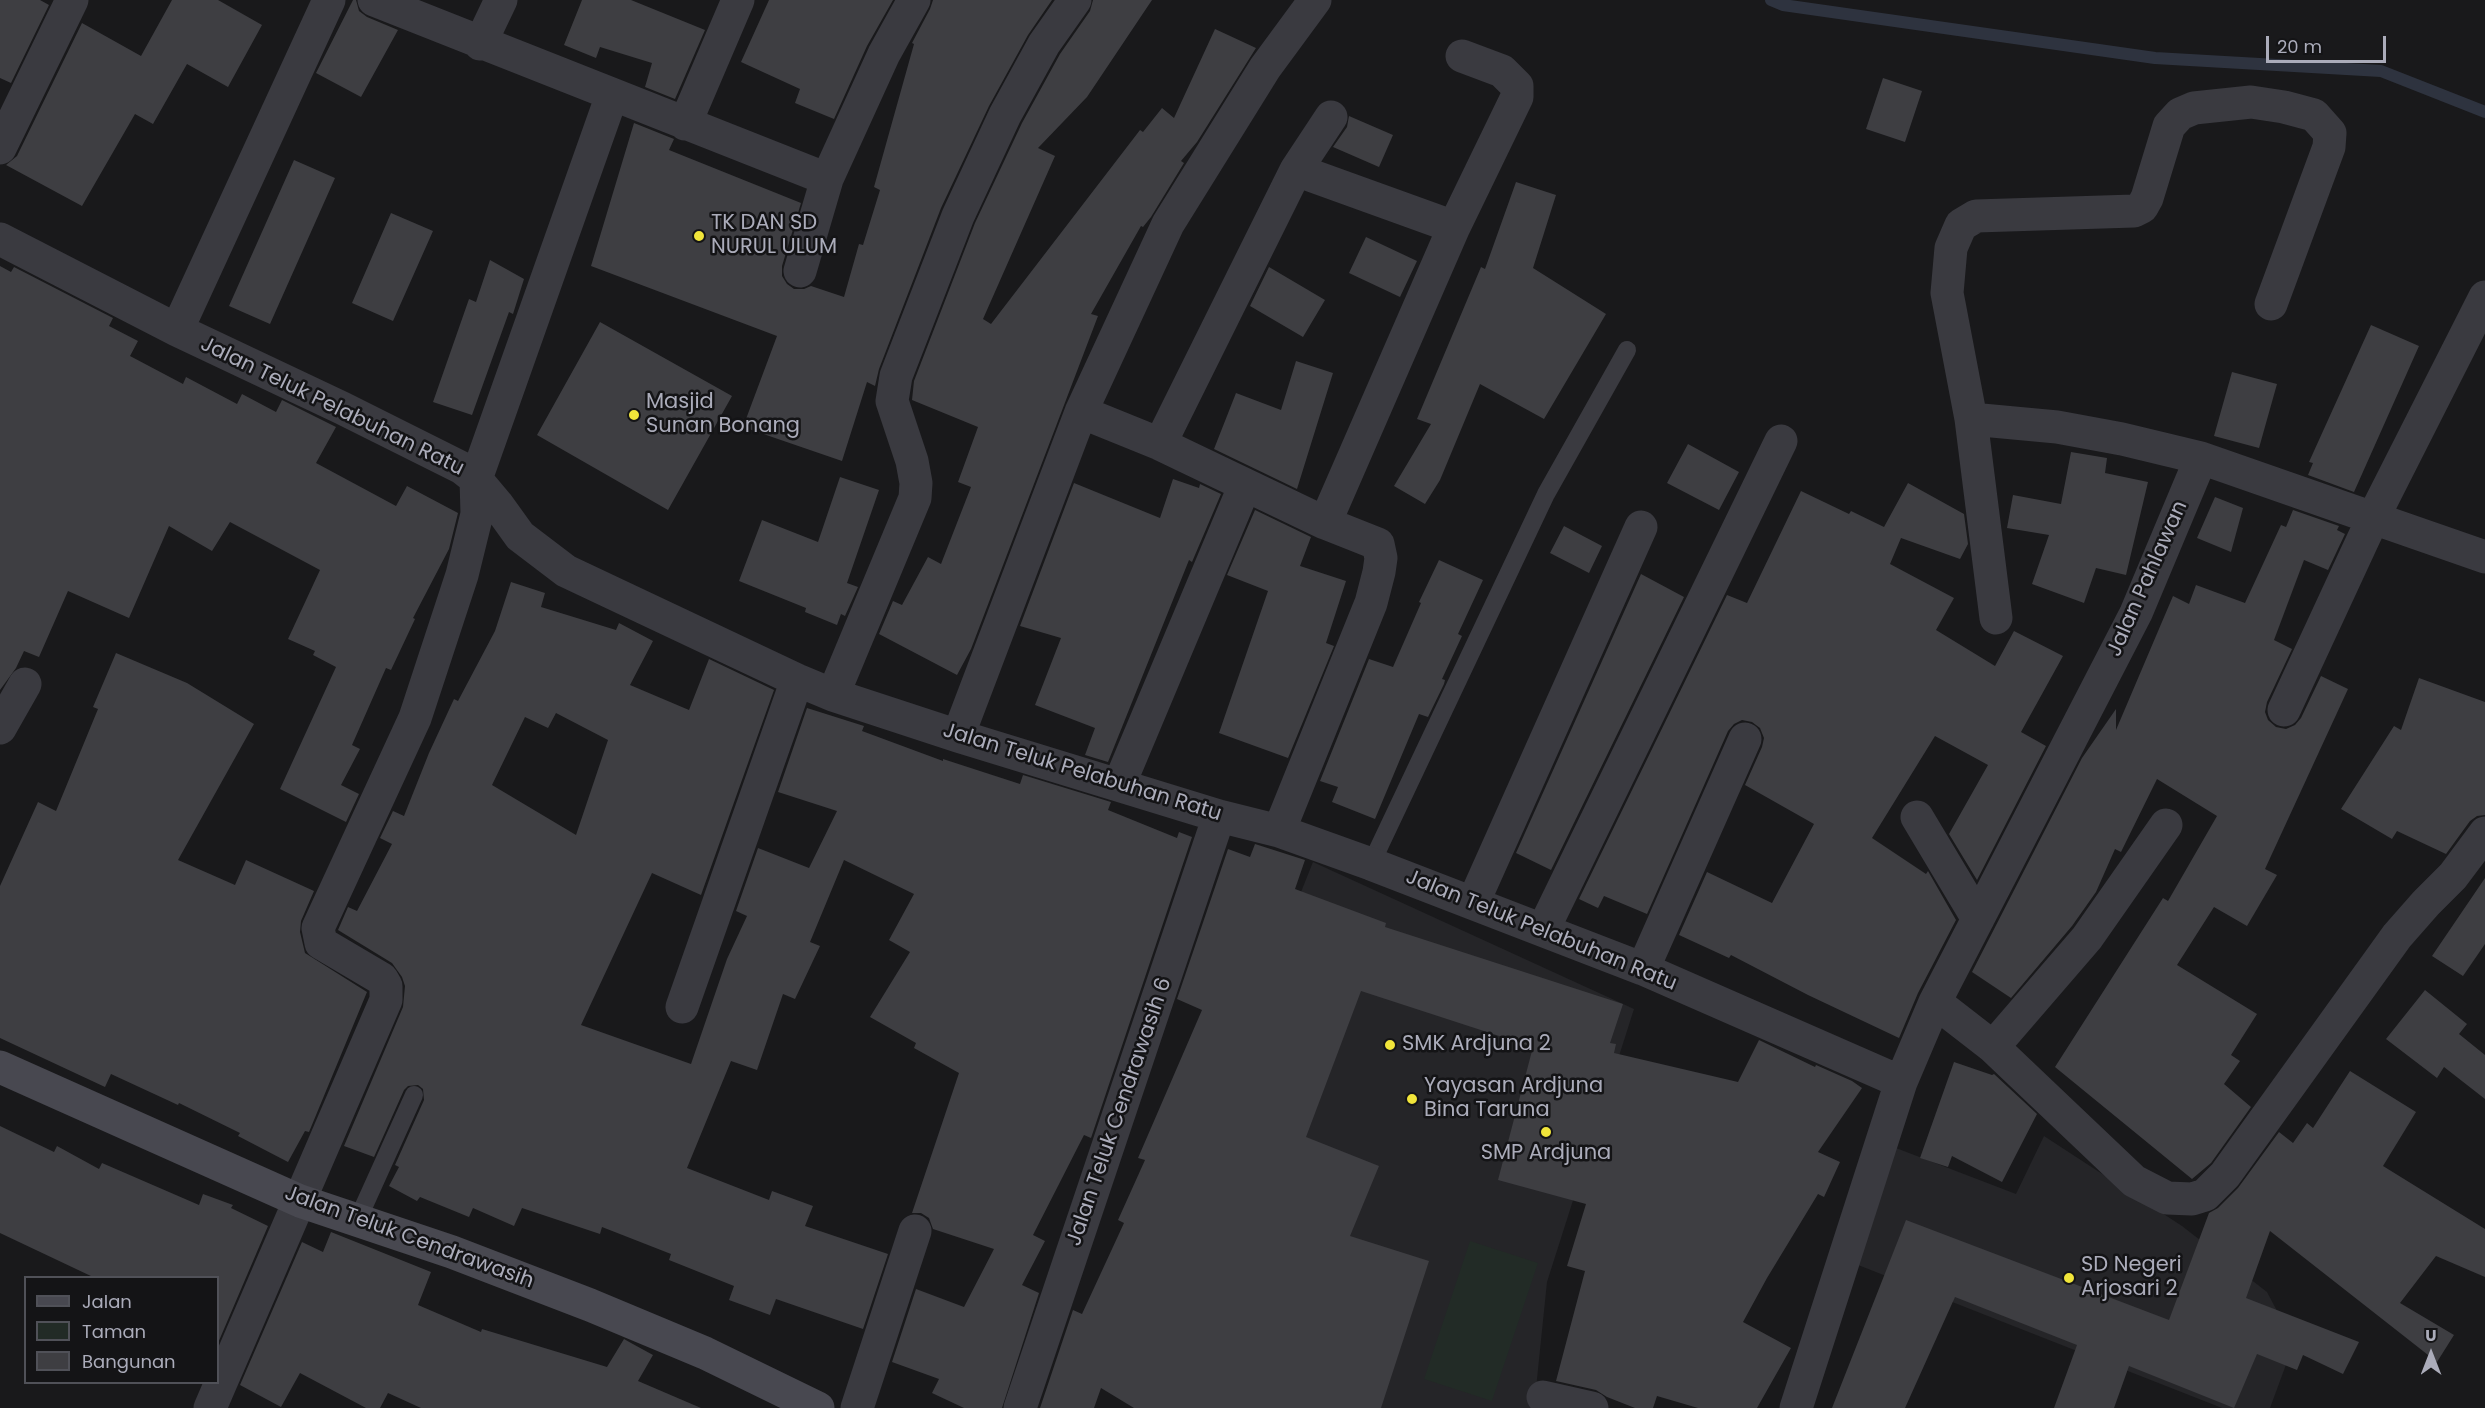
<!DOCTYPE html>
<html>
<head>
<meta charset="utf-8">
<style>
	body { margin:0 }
	#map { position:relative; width:2485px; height:1408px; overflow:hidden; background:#19191b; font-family:Poppins,sans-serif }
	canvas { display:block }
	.legend { position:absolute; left:24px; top:1276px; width:195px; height:108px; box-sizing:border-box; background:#141416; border:2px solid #505158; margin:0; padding:8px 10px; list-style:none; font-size:18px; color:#abacba }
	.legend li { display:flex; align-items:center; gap:12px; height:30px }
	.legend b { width:30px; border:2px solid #505158 }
	.north { position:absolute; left:2401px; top:1324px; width:60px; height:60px; -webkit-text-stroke:4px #141416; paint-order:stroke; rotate:0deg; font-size:16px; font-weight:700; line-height:24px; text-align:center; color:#abacba }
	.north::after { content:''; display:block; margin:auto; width:21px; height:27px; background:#abacba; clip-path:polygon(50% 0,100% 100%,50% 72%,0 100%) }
	.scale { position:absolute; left:2266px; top:36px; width:120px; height:27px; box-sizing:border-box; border:3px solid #abacba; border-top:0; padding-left:8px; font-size:18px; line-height:21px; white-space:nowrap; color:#abacba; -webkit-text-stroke:4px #141416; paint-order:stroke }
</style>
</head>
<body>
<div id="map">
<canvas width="2485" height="1408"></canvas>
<ul class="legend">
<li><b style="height:8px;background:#484850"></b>Jalan</li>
<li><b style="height:16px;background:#222b26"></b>Taman</li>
<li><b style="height:16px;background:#3e3e42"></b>Bangunan</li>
</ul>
<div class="north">U</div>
<div class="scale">20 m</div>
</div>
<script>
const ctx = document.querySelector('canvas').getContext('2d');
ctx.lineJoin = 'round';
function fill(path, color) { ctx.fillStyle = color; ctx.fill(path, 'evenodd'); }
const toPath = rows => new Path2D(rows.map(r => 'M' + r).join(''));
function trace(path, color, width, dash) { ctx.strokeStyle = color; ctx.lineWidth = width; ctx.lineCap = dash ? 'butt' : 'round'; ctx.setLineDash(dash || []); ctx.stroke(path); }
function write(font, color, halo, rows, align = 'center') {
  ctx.font = font + ' Poppins,sans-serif'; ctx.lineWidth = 5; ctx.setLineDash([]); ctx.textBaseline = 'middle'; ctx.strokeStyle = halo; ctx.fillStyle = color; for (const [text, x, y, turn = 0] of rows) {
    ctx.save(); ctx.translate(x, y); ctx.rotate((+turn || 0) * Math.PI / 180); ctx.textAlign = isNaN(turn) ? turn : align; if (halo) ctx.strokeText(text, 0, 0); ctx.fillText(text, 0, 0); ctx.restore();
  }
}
fill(toPath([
	[1313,862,1634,1009,1547,1282,1534,1408,1302,1408,1182,1189],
	[2044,1136,2182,1226,2267,1292,2294,1343,2270,1408,2222,1408,1853,1263,1896,1148,2016,1194]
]), '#252528');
fill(toPath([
	[1470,1241,1538,1263,1492,1401,1424,1379]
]), '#222b26');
trace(toPath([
	[1771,0,1783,5,2155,58,2381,71,2485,112]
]), '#2e333f', 12);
fill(toPath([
	[0,0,40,0,49,5,11,83,0,78],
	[172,0,218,0,262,25,228,87,187,64,153,124,135,114,82,206,6,165,17,156,82,23,141,56],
	[353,0,356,0,359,11,367,17,398,30,361,97,316,73],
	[582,0,631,0,705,30,675,99,645,87,652,63,600,47,596,58,564,45],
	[769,0,893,0,867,46,834,119,795,103,800,89,741,62],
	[933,0,1052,0,1028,35,989,106,941,208,879,369,875,386,867,382,842,461,743,427,777,336,591,266,634,123,674,139,669,150,801,203,782,266,782,276,787,284,794,289,804,289,811,286,844,297,859,244,863,245,880,190,874,187,914,44,912,43,930,9],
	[1093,0,1152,0,1087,97,1038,148,1055,156,983,319,991,324,1140,130,1143,132,1162,108,1174,118,1215,29,1256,48,1197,142,1181,161,1184,163,1151,217,1143,227,1141,226,1091,314,1098,316,971,649,957,675,879,634,893,601,902,605,928,557,941,564,971,487,958,482,978,427,912,400,914,381,975,223,1022,123,1060,54,1090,11],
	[1883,78,1922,91,1905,142,1866,129],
	[1349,116,1393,135,1379,167,1333,147,1347,127],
	[294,160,335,178,270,324,229,306],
	[1516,182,1556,195,1533,268,1606,314,1544,419,1480,384,1440,480,1425,504,1394,486,1431,424,1417,419,1481,267,1485,269],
	[391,213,433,231,393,321,352,303],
	[1366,237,1417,261,1400,297,1349,273],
	[490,260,524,279,513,314,509,312,472,415,433,402,469,299,476,302],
	[0,266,11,272,14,267,113,318,109,326,138,341,130,356,183,384,186,377,237,404,242,394,276,412,282,400,336,427,316,463,396,506,407,486,458,513,449,549,413,618,415,619,391,670,386,668,352,745,360,749,341,785,359,794,346,822,280,789,336,667,313,655,315,651,288,639,320,570,230,522,212,551,169,526,129,618,68,591,39,657,24,651,16,668,0,690],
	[1269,267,1325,300,1303,337,1250,306],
	[600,322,732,396,668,510,537,435],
	[2371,325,2419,346,2354,492,2308,475,2313,463,2309,462],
	[1296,361,1333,373,1297,489,1214,449,1236,393,1281,410],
	[2232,372,2277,384,2259,448,2214,436],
	[1688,444,1739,472,1719,510,1667,483],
	[2071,452,2107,458,2105,473,2148,482,2126,575,2096,568,2084,603,2032,584,2049,535,2007,528,2013,495,2061,504],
	[840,477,879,490,847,583,858,587,845,616,841,614,837,625,805,612,806,608,739,581,762,520,818,542],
	[1173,479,1199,488,1200,484,1221,494,1192,562,1189,560,1108,762,1085,755,1095,728,1035,705,1061,638,1020,626,1074,483,1160,518],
	[1908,483,1964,514,1968,544,1960,559,1901,538,1890,564,1954,598,1936,630,1995,666,2014,631,2063,656,2021,732,2046,746,1977,880,1949,834,1988,765,1935,736,1872,838,1926,874,1928,871,1956,920,1918,993,1899,1038,1808,995,1731,955,1729,958,1679,935,1707,872,1772,903,1814,824,1745,785,1762,747,1764,738,1760,728,1752,722,1742,720,1734,724,1728,731,1647,914,1604,896,1598,908,1579,899,1727,595,1747,603,1801,491,1849,514,1851,511,1884,527],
	[2215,497,2243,508,2231,552,2197,538],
	[1255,510,1311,537,1300,566,1346,581,1326,643,1334,646,1288,758,1219,733,1268,591,1227,575],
	[2293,510,2339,526,2337,530,2345,534,2328,570,2304,560,2274,640,2292,649,2267,702,2265,712,2268,720,2276,727,2286,729,2295,725,2301,718,2321,676,2348,689,2265,869,2277,875,2247,926,2214,907,2177,965,2257,1014,2231,1055,2240,1061,2224,1084,2251,1107,2211,1163,2192,1179,2055,1067,2163,898,2168,901,2217,816,2157,779,2121,852,2115,849,2096,892,2072,926,2011,998,1972,972,2082,758,2116,709,2116,730,2173,596,2189,604,2196,585,2245,603,2281,525,2286,527],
	[1564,526,1602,546,1589,573,1550,553],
	[1439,560,1483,580,1458,634,1462,636,1442,679,1445,680,1444,684,1428,717,1419,714,1375,819,1332,802,1338,787,1320,781,1369,659,1393,667,1421,603,1419,602],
	[1641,574,1684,597,1551,870,1516,853],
	[511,582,545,593,541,607,616,630,619,623,653,641,630,685,689,710,709,659,774,690,701,895,652,873,581,1025,691,1064,727,959,747,916,736,911,758,848,809,868,837,811,778,792,807,708,864,726,862,731,943,761,943,759,1020,784,1023,775,1111,802,1108,810,1177,838,1179,832,1192,837,1091,1138,1084,1135,1033,1235,1045,1241,1022,1285,1039,1293,1002,1408,964,1408,932,1393,939,1379,892,1362,916,1289,964,1307,994,1249,933,1229,929,1218,921,1213,912,1213,959,1073,914,1048,916,1043,870,1017,910,952,889,940,914,894,844,860,810,942,820,946,795,999,783,994,757,1070,731,1061,687,1168,769,1200,772,1191,813,1206,805,1226,888,1254,863,1329,776,1299,770,1315,729,1300,734,1286,669,1260,671,1254,602,1227,600,1234,522,1208,514,1226,473,1208,469,1217,420,1197,417,1201,389,1186,399,1167,395,1165,424,1100,423,1089,418,1085,408,1086,404,1090,374,1157,344,1146,403,1007,405,986,402,977,392,963,338,930,348,907,357,911,392,844,380,838,393,811,404,816,429,753,454,699,458,701,495,631],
	[556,713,608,740,576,835,492,785,525,717,548,728],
	[116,653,187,683,254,724,178,860,235,885,246,860,314,891,301,921,300,932,305,953,367,992,309,1132,305,1131,288,1162,238,1136,240,1133,179,1103,178,1105,111,1074,105,1087,0,1038,0,886,38,802,56,811,98,709,93,707],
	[2419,678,2485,702,2485,815,2477,816,2470,821,2446,854,2397,831,2392,839,2341,809,2394,726,2401,730],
	[1255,844,1305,860,1295,889,1386,923,1385,927,1623,1004,1610,1043,1616,1044,1614,1053,1738,1082,1759,1040,1815,1067,1816,1065,1852,1081,1862,1088,1818,1152,1840,1162,1824,1197,1818,1194,1767,1278,1743,1322,1791,1348,1757,1408,1698,1408,1657,1396,1653,1408,1635,1408,1607,1397,1596,1390,1556,1381,1585,1271,1567,1266,1586,1204,1498,1180,1533,1047,1361,991,1306,1137,1379,1166,1350,1236,1429,1261,1381,1408,1134,1408,1101,1388,1094,1408,1040,1408,1073,1310,1082,1314,1124,1223,1118,1220,1145,1160,1138,1158,1202,1010,1177,999,1228,849,1250,857],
	[2485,878,2485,944,2463,976,2432,956],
	[2425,990,2467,1024,2459,1034,2485,1055,2485,1099,2444,1067,2437,1078,2386,1039],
	[1954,1062,1992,1075,1994,1074,2037,1114,2002,1182,1952,1156,1948,1167,1920,1158],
	[2350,1071,2416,1112,2383,1166,2485,1229,2485,1277,2436,1256,2400,1303,2454,1335,2437,1362,2270,1231,2246,1298,2359,1342,2343,1374,2303,1355,2297,1370,2257,1354,2234,1408,2129,1366,2114,1408,2054,1408,2077,1345,1955,1297,1905,1408,1832,1408,1906,1220,2169,1320,2209,1213,2218,1208,2238,1188,2279,1132,2293,1143,2307,1123,2313,1128],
	[0,1126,54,1152,57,1146,99,1169,102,1163,199,1205,203,1194,233,1205,231,1208,268,1226,218,1343,218,1278,93,1277,0,1233],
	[331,1232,431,1272,418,1305,481,1332,482,1329,607,1367,624,1339,631,1343,653,1355,638,1381,701,1408,421,1408,388,1393,380,1408,366,1408,300,1373,281,1407,240,1385,302,1242,323,1252]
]), '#3e3e42');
trace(toPath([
	[1371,864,1546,494,1627,350],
	[358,1219,414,1095]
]), '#3a3a40', 18);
trace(toPath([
	[374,0,827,179],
	[480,44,501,0],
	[685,124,738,0],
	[0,148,72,0],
	[1296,170,1331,117],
	[0,239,177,330,342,408,462,468,476,479,497,504,520,536,566,571,797,680,833,695,958,736,1219,816,1279,831,1371,864,1643,969,1901,1082],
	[800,271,827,179,884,54,914,0],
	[177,330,329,0],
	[1081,412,1160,444,1325,523],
	[1971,419,1947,293,1951,248,1961,225,1976,216,2134,211,2142,207,2147,198,2169,126,2180,114,2194,108,2251,102,2284,107,2314,115,2330,133,2329,147,2271,304],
	[1160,444,1296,170,1454,227],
	[1996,618,1971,419,2057,427,2122,439,2201,458],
	[833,695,915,498,916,483,912,461,892,401,896,376,958,216,1005,115,1044,44,1075,0],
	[2284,710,2373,518,2485,557],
	[0,728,25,684],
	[958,736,1081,412,1168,224,1265,68,1315,0],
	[1119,785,1245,485],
	[1917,817,1978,919],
	[1279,831,1371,603,1379,572,1381,558,1378,544,1325,523,1454,227,1517,97,1517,86,1502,71,1462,56],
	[1473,903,1641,527],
	[1543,930,1781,441],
	[1643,969,1745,739],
	[1935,1002,1993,1047,2087,938,2166,825],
	[682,1007,797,680],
	[1993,1047,2134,1181,2167,1198,2192,1199,2205,1195,2225,1175,2397,936,2426,903,2453,876,2485,833],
	[1543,1397,1592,1408],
	[210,1408,386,1000,386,986,382,979,321,943,318,928,415,718,462,575,477,514,476,479,612,95],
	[857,1408,915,1231],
	[1020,1408,1219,816],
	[1796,1408,1901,1082,1935,1002,2136,613,2201,458,2373,518,2485,297]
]), '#3a3a40', 33);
trace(toPath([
	[0,1067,300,1201,452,1252,590,1305,705,1353,818,1408]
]), '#484850', 33);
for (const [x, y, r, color] of [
	[699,236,6,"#f1e53a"],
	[634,415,6,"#f1e53a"],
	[1390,1045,6,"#f1e53a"],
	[1412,1099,6,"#f1e53a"],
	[1546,1132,6,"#f1e53a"],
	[2069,1278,6,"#f1e53a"]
]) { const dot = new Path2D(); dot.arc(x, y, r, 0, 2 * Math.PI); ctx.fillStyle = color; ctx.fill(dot); trace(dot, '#141416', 2); }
write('21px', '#abacba', '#141416', [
	["TK DAN SD",711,224],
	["NURUL ULUM",711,248],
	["Masjid",646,403],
	["Sunan Bonang",646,427],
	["SMK Ardjuna 2",1402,1045],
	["Yayasan Ardjuna",1424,1087],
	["Bina Taruna",1424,1111],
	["SMP Ardjuna",1546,1154,"center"],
	["SD Negeri",2081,1266],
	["Arjosari 2",2081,1290]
], 'left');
write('21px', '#abacba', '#141416', [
	["Jalan Teluk Pelabuhan Ratu",332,407,26],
	["Jalan Pahlawan",2148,579,-66],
	["Jalan Teluk Pelabuhan Ratu",1082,773,17],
	["Jalan Teluk Pelabuhan Ratu",1541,931,22],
	["Jalan Teluk Cendrawasih 6",1120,1112,-71],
	["Jalan Teluk Cendrawasih",409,1238,20]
]);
</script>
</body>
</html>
